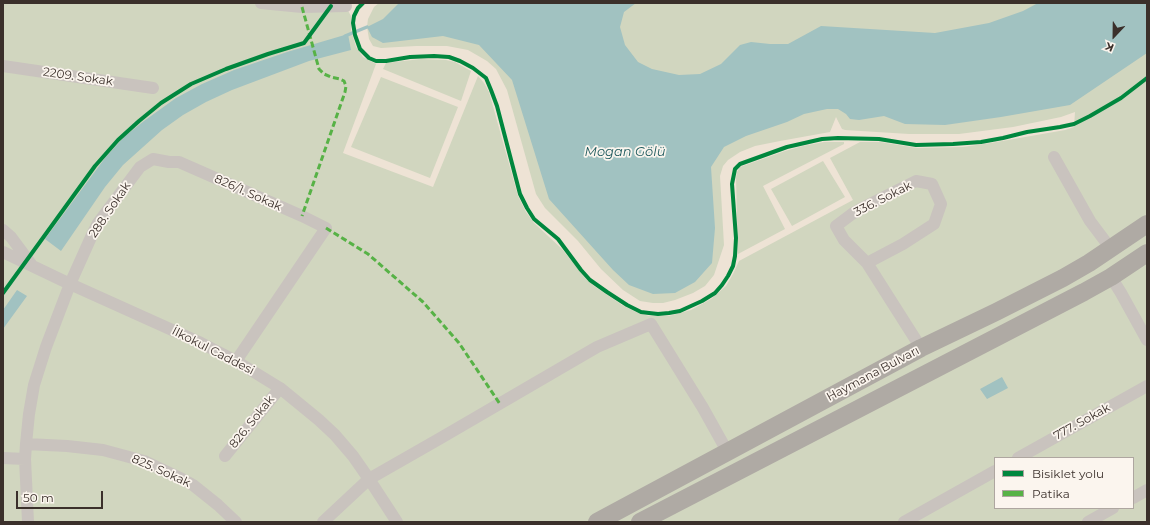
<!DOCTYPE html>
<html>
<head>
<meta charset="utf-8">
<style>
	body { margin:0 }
	#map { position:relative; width:1150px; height:525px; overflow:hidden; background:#f0ebe5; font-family:Montserrat,sans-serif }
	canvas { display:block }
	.frame { position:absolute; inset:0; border:4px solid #3b302b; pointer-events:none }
	.legend { position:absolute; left:994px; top:457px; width:140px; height:52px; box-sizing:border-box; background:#fbf5ee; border:1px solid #aea6a0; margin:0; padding:5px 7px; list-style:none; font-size:12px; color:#3b302b }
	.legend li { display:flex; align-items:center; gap:8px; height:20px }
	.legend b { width:20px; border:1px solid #aea6a0 }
	.north { position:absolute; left:1094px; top:16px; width:40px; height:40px; -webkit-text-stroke:3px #fbf5ee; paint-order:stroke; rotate:202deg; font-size:11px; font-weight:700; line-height:16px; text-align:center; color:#3b302b }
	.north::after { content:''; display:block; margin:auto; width:14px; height:18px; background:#3b302b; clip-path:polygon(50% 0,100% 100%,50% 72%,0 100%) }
	.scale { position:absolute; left:16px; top:491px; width:87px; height:18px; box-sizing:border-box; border:2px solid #3b302b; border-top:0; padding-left:5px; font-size:12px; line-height:14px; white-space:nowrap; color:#3b302b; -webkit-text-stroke:3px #fbf5ee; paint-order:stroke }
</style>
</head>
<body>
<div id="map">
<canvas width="1150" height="525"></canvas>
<div class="frame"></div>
<ul class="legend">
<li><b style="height:5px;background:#00873e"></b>Bisiklet yolu</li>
<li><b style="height:5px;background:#57b246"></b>Patika</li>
</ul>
<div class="north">K</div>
<div class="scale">50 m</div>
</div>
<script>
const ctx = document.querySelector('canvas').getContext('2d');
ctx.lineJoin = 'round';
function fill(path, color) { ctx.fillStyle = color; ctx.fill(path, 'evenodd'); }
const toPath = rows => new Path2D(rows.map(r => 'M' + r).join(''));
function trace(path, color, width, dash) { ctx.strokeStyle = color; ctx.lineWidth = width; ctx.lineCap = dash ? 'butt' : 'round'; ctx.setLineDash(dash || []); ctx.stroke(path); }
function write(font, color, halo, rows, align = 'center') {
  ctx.font = font + ' Montserrat,sans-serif'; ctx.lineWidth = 3.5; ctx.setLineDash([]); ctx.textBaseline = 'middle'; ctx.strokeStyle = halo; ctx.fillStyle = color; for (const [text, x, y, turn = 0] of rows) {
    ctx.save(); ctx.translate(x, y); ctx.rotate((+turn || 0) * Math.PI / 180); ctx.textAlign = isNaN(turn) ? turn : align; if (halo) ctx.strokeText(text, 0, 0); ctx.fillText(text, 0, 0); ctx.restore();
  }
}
fill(toPath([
	[3,3,1147,3,1147,522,3,522],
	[995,458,1133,458,1133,508,995,508]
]), '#d1d6bf');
fill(toPath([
	[346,3,379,3,374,7,368,19,367,27,369,39,373,46,381,48,416,46,447,46,468,50,487,61,496,69,507,90,536,194,545,208,578,241,601,269,623,290,640,301,653,303,663,303,675,300,693,293,705,286,714,275,724,245,720,176,723,166,728,160,740,152,755,146,780,141,830,132,836,117,842,129,845,130,909,134,959,134,1013,127,1061,117,1075,112,1074,127,1065,130,991,143,963,147,917,148,880,142,860,142,830,158,853,200,739,261,733,274,726,286,711,299,691,310,669,316,649,316,636,312,622,305,594,286,585,278,562,249,534,223,526,212,518,196,489,92,484,83,478,76,433,187,343,153,376,64,363,57,356,47,351,30,351,16,347,9],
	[421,59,446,60,455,62,471,71,461,101,383,69,386,63],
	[381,77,458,107,430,178,351,147],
	[824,142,844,142,844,144,763,186,785,229,738,254,736,178,737,172,740,167,785,151,803,146],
	[823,161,845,197,792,226,771,189]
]), '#eee3d5');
fill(toPath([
	[399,3,636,3,624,12,620,27,625,45,638,62,652,69,679,75,700,74,721,64,740,45,751,42,770,44,788,44,821,26,935,33,989,23,1023,11,1038,3,1147,3,1147,53,1070,105,1001,117,945,125,905,124,884,116,859,120,850,119,846,114,838,109,827,109,804,114,787,122,746,136,724,147,711,167,715,228,712,263,695,282,675,293,653,294,629,285,613,270,549,199,512,80,479,45,443,36,383,43,372,37,367,27,383,19],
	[348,34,351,50,309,61,232,90,206,102,183,115,162,130,123,165,105,187,61,251,45,239,105,158,124,137,144,121,176,98,202,84,234,70,287,52],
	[17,290,27,296,3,329,3,310],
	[1002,377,1008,388,987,399,980,389]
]), '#a1c2c1');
trace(toPath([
	[345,36,367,27]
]), '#a1c2c1', 3.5);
trace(toPath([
	[261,3,302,7,346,6],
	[3,66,153,88],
	[1054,157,1090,221,1111,249],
	[3,230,11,237,31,264],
	[3,252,70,284,201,343,236,361,280,388,319,420,335,435,353,456,369,479,397,522],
	[867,263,903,244,934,224,941,204,932,184,916,181,864,207,852,214,836,226,844,240,867,263,921,348],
	[1111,277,1121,293,1147,340],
	[26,444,67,446,103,450,144,461,182,479,193,485,218,505,236,522],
	[225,456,280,388],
	[3,458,25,459],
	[1018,458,1147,386],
	[1133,498,1147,490],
	[28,522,25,459,26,444,29,414,34,385,46,347,70,284,92,235,98,223,140,167,153,159,169,162,179,162,302,216,326,228,236,361],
	[323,522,369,479,439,439,597,347,651,324,703,408,727,451],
	[904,522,995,471],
	[1088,522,1113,508]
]), '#c9c3be', 12);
trace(toPath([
	[597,522,921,348,996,312,1063,278,1089,263,1147,224],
	[640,522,1084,292,1111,277,1147,253]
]), '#afaaa4', 18);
trace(toPath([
	[302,7,319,69,324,74,331,77,340,79,344,81,346,86,345,92,302,216],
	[326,228,368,254,423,302,438,319,459,343,500,404]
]), '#57b246', 3, [6, 3]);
trace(toPath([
	[363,3,358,8,354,16,353,23,355,35,360,49,369,58,376,61,386,61,410,57,434,56,449,57,460,61,473,68,486,78,491,90,497,106,520,194,527,208,534,219,558,239,581,270,590,280,607,292,627,305,641,312,649,313,658,314,669,313,680,311,702,301,715,293,722,285,728,276,733,266,735,256,736,238,732,184,735,169,740,164,787,147,822,139,838,138,879,139,916,145,953,144,981,142,1003,138,1027,132,1060,127,1074,124,1090,116,1121,98,1147,78],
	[3,293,95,166,118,140,139,121,161,103,191,84,226,69,268,54,304,43,331,6]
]), '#00873e', 4);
write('12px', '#3b302b', '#fbf5ee', [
	["2209. Sokak",78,77,8],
	["826/1. Sokak",248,193,24],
	["336. Sokak",883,199,-27],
	["288. Sokak",110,210,-56],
	["İlkokul Caddesi",213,351,27],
	["Haymana Bulvarı",873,374,-28],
	["826. Sokak",252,422,-51],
	["777. Sokak",1082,422,-29],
	["825. Sokak",161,471,24]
]);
write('italic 13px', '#1f5a5e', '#fbf5ee', [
	["Mogan Gölü",625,152]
]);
</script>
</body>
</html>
